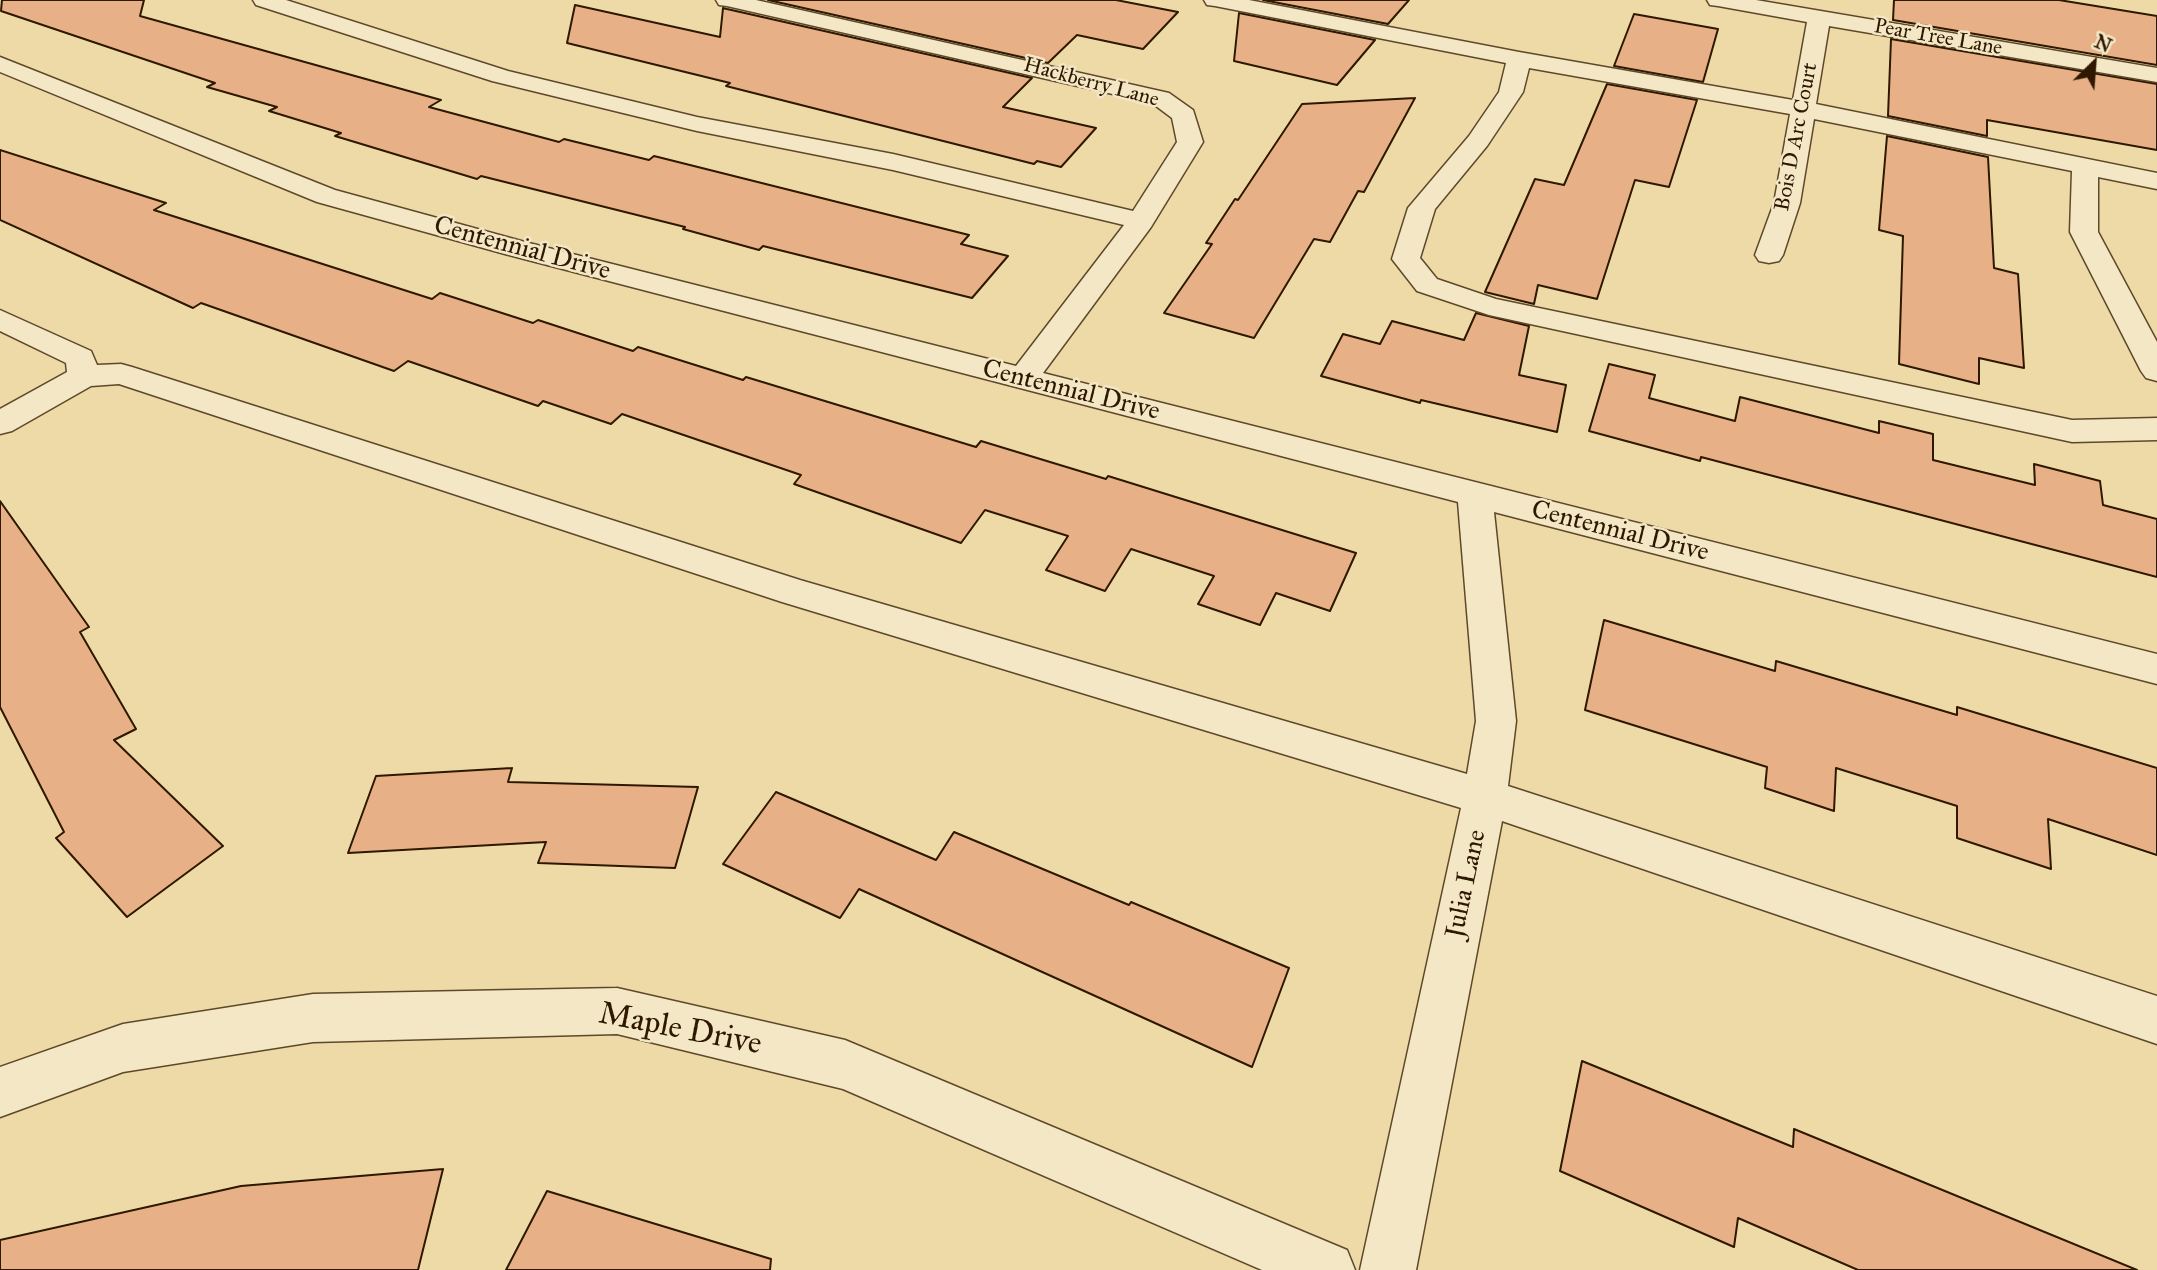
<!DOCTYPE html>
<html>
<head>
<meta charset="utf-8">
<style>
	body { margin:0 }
	#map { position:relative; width:2157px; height:1270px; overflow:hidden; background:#eddaa7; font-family:"IM FELL Great Primer",serif }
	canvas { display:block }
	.north { position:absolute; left:2059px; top:28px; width:70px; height:70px; -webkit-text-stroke:5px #f3e7c6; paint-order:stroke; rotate:25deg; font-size:19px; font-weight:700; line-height:28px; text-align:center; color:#2e1800 }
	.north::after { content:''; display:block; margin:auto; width:24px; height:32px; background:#2e1800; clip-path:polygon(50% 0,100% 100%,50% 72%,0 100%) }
</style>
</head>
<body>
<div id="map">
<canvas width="2157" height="1270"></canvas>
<div class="north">N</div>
</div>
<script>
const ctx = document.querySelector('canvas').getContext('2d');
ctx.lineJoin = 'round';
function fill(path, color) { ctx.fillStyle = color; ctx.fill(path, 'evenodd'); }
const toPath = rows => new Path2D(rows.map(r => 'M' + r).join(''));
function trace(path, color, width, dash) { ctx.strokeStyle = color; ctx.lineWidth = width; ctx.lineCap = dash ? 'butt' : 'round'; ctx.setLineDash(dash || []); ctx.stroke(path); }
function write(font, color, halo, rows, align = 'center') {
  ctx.font = font + ' "IM FELL Great Primer",serif'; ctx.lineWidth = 5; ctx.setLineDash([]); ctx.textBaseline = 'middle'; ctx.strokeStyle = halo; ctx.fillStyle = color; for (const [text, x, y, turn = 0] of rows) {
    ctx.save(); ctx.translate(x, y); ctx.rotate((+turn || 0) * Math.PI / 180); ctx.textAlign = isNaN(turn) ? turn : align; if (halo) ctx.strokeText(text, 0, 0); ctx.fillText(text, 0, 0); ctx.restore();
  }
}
const building = toPath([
	[2,0,144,0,140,16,441,100,429,107,559,142,564,139,649,160,654,156,969,235,961,244,1008,256,972,298,763,246,759,250,683,229,685,227,481,176,477,179,335,136,341,133,269,111,277,107,207,87,215,83,1,11,2,0],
	[768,0,1116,0,1178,12,1143,49,1077,35,1048,63,768,0],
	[1263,0,1409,0,1388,24,1263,0],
	[1894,0,2059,0,2157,16,2157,65,1893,20,1894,0],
	[575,5,720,37,723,8,727,9,1032,78,1003,107,1096,128,1061,167,1037,161,1034,164,726,86,730,83,567,43,575,5],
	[1239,13,1375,40,1337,85,1234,61,1239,13],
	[1634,14,1718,29,1703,82,1614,66,1634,14],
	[1891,39,2157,84,2157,150,1987,120,1987,136,1888,116,1891,39],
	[1607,84,1697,100,1669,187,1635,180,1597,299,1538,285,1534,304,1485,292,1535,179,1564,185,1607,84],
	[1415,98,1364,192,1358,191,1330,242,1314,239,1254,338,1164,313,1212,244,1206,243,1235,199,1238,200,1302,104,1415,98],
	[1887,136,1988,157,1994,268,2018,274,2024,368,1979,358,1979,384,1899,364,1903,236,1879,230,1887,136],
	[0,150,166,203,154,210,432,299,440,293,533,323,538,320,633,351,638,347,743,380,746,377,976,447,981,441,1106,479,1108,476,1356,553,1330,611,1276,593,1260,625,1198,604,1214,576,1131,549,1105,591,1046,570,1068,536,985,510,961,543,794,484,801,475,622,414,611,424,543,401,538,406,408,361,394,371,201,303,193,308,0,220,0,150],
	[1476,313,1529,326,1519,375,1566,385,1557,432,1421,400,1420,403,1321,376,1343,334,1380,344,1392,321,1464,340,1476,313],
	[1609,364,1655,375,1649,398,1735,421,1740,397,1879,433,1879,421,1933,434,1933,460,2035,485,2034,464,2100,481,2103,505,2157,519,2157,577,1701,457,1700,461,1589,431,1609,364],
	[0,501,89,627,80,632,136,729,114,740,223,846,127,917,56,838,64,832,0,707,0,501],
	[1604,620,1775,671,1776,661,1957,715,1957,707,2157,768,2157,855,2048,819,2051,869,1957,838,1957,806,1836,768,1834,811,1765,788,1767,767,1585,710,1604,620],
	[512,768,508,782,698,787,675,868,538,863,546,842,348,853,376,776,512,768],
	[776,792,936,860,954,832,1129,905,1131,902,1289,968,1252,1067,859,889,840,918,723,864,776,792],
	[1582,1061,1793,1147,1794,1129,2137,1270,1858,1270,1738,1218,1734,1247,1560,1171,1582,1061],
	[443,1169,418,1270,0,1270,0,1240,241,1186,443,1169],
	[547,1191,771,1259,770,1270,506,1270,547,1191]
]);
fill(building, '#e7b086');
trace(building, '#2e1800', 2);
const minor = toPath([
	[253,0,286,0,508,71,697,117,893,154,1133,211,1177,142,1172,118,1152,103,727,6,719,5,716,0,756,0,1169,93,1193,110,1203,142,1151,227,1043,373,2157,654,2157,684,1494,512,1516,721,1508,786,2157,996,2157,1044,1502,821,1416,1270,1360,1270,1461,808,782,602,119,384,91,386,12,431,0,434,0,409,67,372,66,363,0,331,0,310,91,351,97,365,121,364,132,367,800,580,1467,774,1476,721,1458,502,505,254,317,202,0,72,0,57,335,190,525,242,1016,366,1124,225,893,170,697,131,492,81,256,5,253,0],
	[1204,0,1249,0,1519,52,1793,100,1807,22,1718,6,1710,5,1707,0,1756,0,2157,68,2157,82,1829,26,1816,104,2157,173,2157,189,2098,177,2098,232,2157,342,2157,381,2146,378,2141,371,2070,232,2072,171,1814,119,1800,203,1783,255,1779,261,1769,263,1759,261,1755,255,1774,203,1790,114,1529,68,1523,92,1487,146,1435,209,1420,258,1437,279,1496,299,2072,420,2157,418,2157,440,2072,442,1489,315,1417,291,1392,259,1408,208,1469,136,1499,92,1506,63,1215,6,1207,5,1204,0],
	[617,988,845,1040,1347,1250,1355,1270,1262,1270,843,1089,617,1034,313,1042,123,1072,0,1117,0,1067,123,1024,313,994,617,988]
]);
trace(minor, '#5e482a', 3);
fill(minor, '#f3e7c6');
write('21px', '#2e1800', '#f3e7c6', [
	["Pear Tree Lane",1938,38,10],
	["Hackberry Lane",1091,83,15],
	["Bois D Arc Court",1797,137,-79]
]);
write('26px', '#2e1800', '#f3e7c6', [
	["Centennial Drive",522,249,15],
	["Centennial Drive",1071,391,14],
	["Centennial Drive",1620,532,14],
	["Julia Lane",1467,884,-78]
]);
write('32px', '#2e1800', '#f3e7c6', [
	["Maple Drive",680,1030,11]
]);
</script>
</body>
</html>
